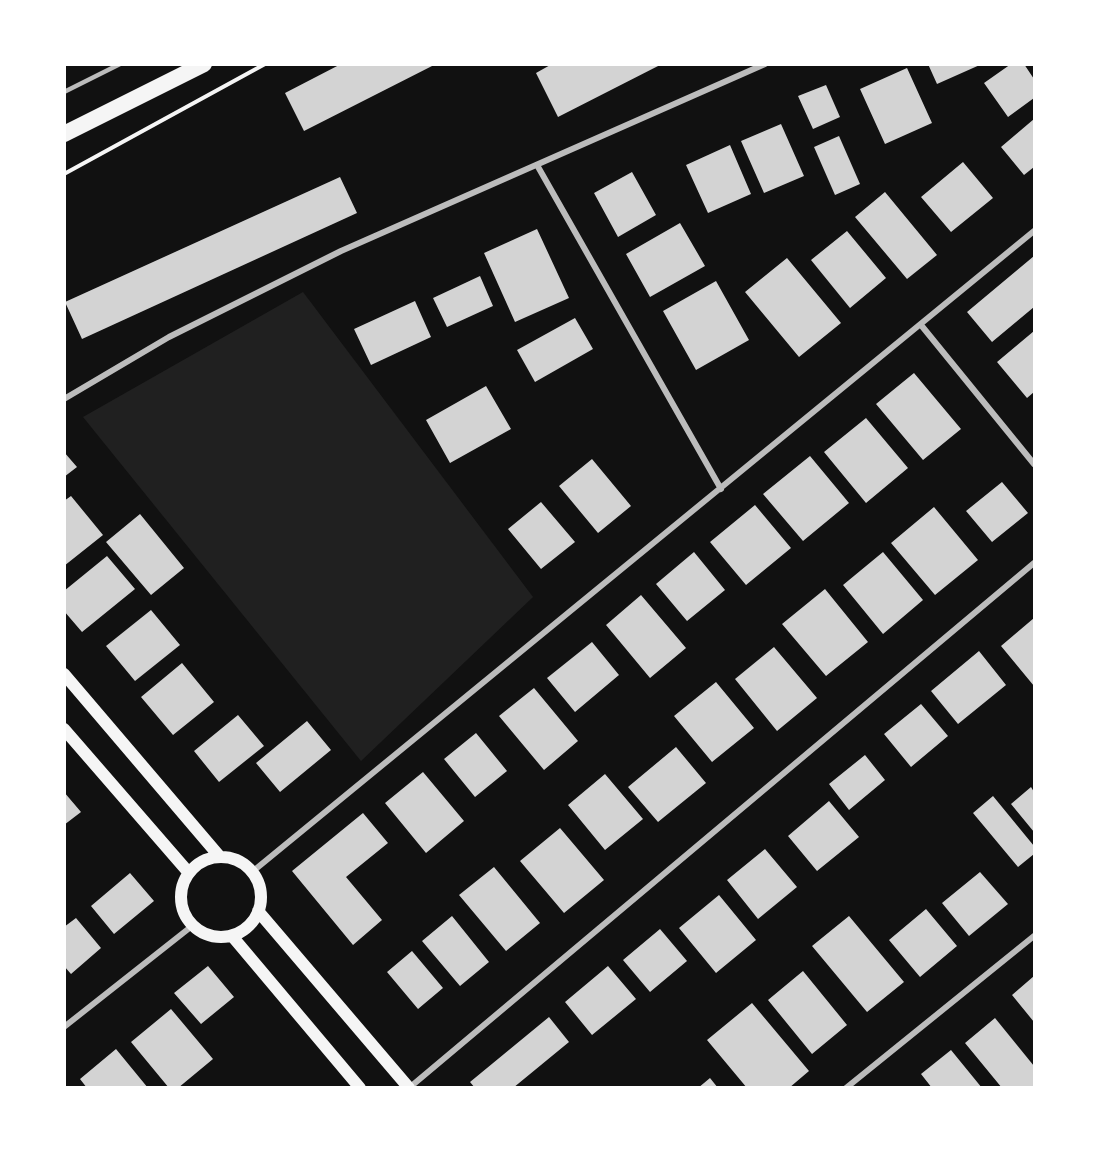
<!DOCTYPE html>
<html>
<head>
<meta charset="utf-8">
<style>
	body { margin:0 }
	#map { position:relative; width:1099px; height:1152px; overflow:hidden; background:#111; font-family:"Noto Sans",sans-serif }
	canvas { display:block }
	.frame { position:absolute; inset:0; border:66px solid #fff; pointer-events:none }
</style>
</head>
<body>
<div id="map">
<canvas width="1099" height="1152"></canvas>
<div class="frame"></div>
</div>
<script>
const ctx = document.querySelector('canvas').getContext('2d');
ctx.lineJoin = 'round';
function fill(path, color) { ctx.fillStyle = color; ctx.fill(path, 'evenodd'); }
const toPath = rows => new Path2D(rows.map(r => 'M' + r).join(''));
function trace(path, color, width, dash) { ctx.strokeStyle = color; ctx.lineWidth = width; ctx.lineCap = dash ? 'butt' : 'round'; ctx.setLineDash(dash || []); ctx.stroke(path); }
fill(toPath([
	[303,292,533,597,361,761,83,417]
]), '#202020');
fill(toPath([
	[341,64,436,64,304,131,285,93],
	[552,64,662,64,558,117,536,73],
	[928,64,982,64,937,84],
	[1011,64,1024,64,1034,79,1034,98,1008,117,984,83],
	[907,68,932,123,885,144,860,89],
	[826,85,840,117,813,129,798,96],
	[1034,119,1034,167,1024,175,1001,147],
	[781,124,804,176,764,193,741,141],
	[839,136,860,184,835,195,814,147],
	[730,145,751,194,708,213,686,165],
	[963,162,993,198,951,232,921,197],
	[632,172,656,215,618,237,594,193],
	[340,177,357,213,82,339,65,302],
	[885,192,937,255,907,279,855,217],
	[680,223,705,266,650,297,626,254],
	[537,229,569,298,515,322,484,253],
	[847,231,886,278,850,308,811,260],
	[1034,256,1034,307,992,342,967,312],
	[787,258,841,323,799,357,745,292],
	[480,276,493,306,447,327,433,298],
	[716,281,749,340,696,370,663,311],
	[415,301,431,337,371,365,354,329],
	[575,318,593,349,535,382,517,350],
	[1034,331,1034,392,1027,398,997,362],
	[914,373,961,429,923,460,876,404],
	[486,386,511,429,450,463,426,420],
	[866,418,908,468,866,503,824,452],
	[64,452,77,467,64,477],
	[810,456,849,503,803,541,763,494],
	[592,459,631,506,598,533,559,486],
	[1002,482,1028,513,992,542,966,511],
	[71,496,103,535,64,566,64,501],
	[541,502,575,542,541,569,508,529],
	[755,505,791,548,746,585,710,542],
	[934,507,978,560,935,595,891,543],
	[140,514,184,568,151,595,106,542],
	[694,552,725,590,687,621,656,584],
	[883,552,923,600,883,634,843,585],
	[107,556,135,589,82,632,64,611,64,591],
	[825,589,868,642,826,676,782,624],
	[641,595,686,648,650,678,606,625],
	[151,610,180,645,135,681,106,646],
	[1034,618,1034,686,1001,646],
	[592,642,619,675,575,712,547,678],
	[774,647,817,698,777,731,735,679],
	[979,651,1006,685,958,724,931,691],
	[182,663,214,702,173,735,141,697],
	[716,682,754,728,712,762,674,716],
	[534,688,578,741,544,770,499,716],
	[921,704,948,736,911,767,884,734],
	[238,715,264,746,219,782,194,751],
	[307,721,331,750,280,792,256,763],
	[476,733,507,771,475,797,444,759],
	[676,747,706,783,658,822,628,787],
	[865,755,885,780,849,810,829,784],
	[423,772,464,821,426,853,385,803],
	[605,774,643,819,605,850,568,805],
	[1031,787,1034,792,1034,832,1011,804],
	[64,792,81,812,64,825],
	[993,796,1034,846,1034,854,1018,867,973,813],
	[829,801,859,837,817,871,788,836],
	[363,813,388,843,346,877,382,920,353,945,292,871],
	[560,828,604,880,564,913,520,861],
	[765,849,797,887,758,919,727,880],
	[494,867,540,923,506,951,459,895],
	[980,872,1008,904,969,936,942,903],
	[130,873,154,901,114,934,91,906],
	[719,895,756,940,716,973,679,928],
	[926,909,957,946,920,977,889,940],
	[452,916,489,962,460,986,422,941],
	[849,916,904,982,867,1012,812,946],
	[76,918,101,948,71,974,64,966,64,927],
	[660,929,687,961,650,992,623,960],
	[412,951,443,988,418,1009,387,972],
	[208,966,234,997,201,1024,174,993],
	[608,966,636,999,592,1035,565,1002],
	[803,971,847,1025,812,1054,768,1000],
	[1034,976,1034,1022,1012,995],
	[752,1003,809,1071,789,1088,747,1088,707,1040],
	[171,1009,213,1059,178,1088,169,1088,131,1042],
	[549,1017,569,1042,513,1088,475,1088,470,1082],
	[995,1018,1034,1066,1034,1088,1002,1088,965,1043],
	[116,1049,148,1088,87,1088,80,1079],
	[951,1050,982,1088,932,1088,921,1074],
	[710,1078,718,1088,698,1088]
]), '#d3d3d3');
trace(toPath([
	[64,174,265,64]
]), '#f5f5f5', 4);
trace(toPath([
	[64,92,120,64]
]), '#bcbcbc', 4.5);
trace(toPath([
	[537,165,721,489],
	[921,325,1034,464],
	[64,399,169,337,341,251,765,64],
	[252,872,1034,231],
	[64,1027,192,926],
	[409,1088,1034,563],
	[846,1088,1034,936]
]), '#bcbcbc', 6);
trace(toPath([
	[64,674,220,857],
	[64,729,189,873],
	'181 897a40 40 0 1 1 80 0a40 40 0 1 1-80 0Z',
	[258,911,409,1088],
	[232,936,360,1088]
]), '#f5f5f5', 12);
trace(toPath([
	[64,134,204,64]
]), '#f5f5f5', 16);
</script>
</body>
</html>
